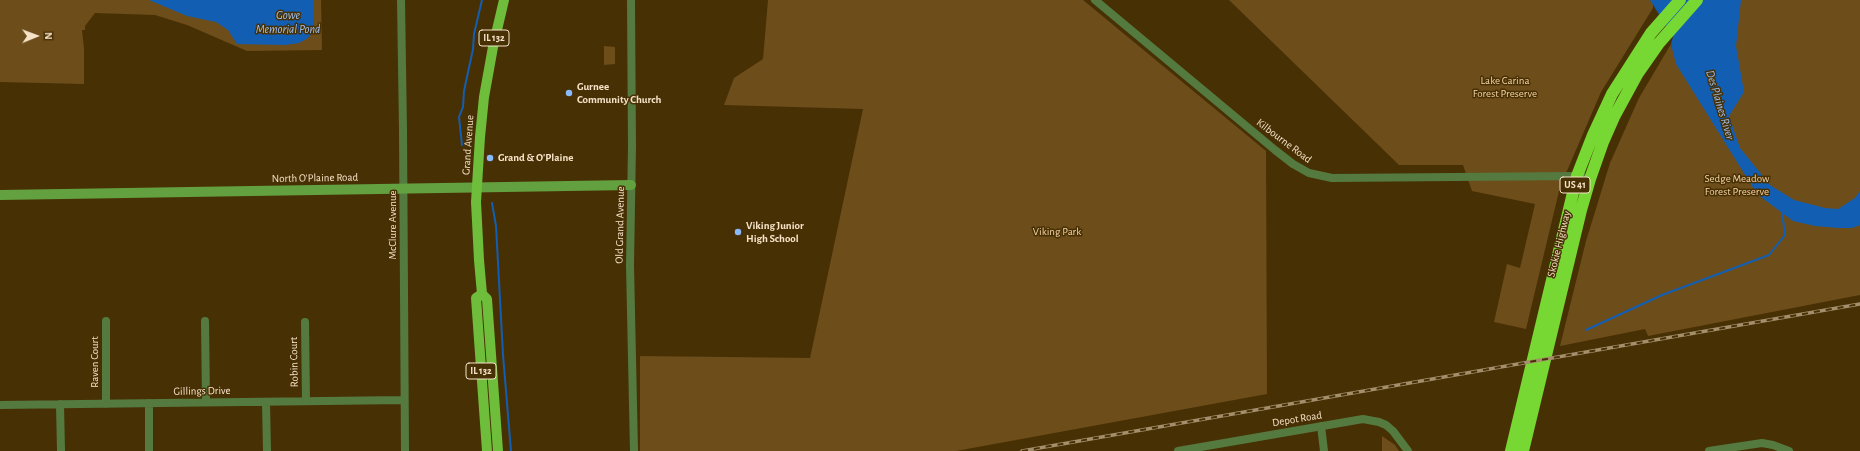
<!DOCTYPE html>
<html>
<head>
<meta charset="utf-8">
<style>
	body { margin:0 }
	#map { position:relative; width:1860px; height:451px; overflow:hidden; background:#483005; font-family:"Alegreya Sans",sans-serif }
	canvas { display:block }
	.north { position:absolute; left:16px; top:16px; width:40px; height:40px; -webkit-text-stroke:3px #483005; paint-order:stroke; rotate:89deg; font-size:11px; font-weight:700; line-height:16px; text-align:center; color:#f5e2c8 }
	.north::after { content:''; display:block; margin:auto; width:14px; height:18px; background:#f5e2c8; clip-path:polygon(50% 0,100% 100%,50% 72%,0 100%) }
</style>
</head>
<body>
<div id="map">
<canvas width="1860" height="451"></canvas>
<div class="north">N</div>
</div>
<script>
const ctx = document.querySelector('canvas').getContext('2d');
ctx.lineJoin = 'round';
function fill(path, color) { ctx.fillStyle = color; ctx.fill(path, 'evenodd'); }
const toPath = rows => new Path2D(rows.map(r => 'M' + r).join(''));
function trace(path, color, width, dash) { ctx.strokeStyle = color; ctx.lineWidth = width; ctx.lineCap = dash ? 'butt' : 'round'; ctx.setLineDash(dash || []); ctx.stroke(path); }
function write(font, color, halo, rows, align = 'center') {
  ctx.font = font + ' "Alegreya Sans",sans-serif'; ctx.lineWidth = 3; ctx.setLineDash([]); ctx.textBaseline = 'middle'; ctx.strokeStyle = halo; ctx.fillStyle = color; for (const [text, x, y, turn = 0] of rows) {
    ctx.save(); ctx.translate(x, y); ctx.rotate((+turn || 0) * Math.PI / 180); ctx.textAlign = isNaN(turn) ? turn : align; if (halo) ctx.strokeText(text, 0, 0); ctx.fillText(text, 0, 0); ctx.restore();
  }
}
fill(toPath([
	[0,0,321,0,322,50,247,51,187,25,155,15,95,13,85,26,85,30,82,30,84,49,84,84,0,82],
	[768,0,1083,0,1266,151,1267,394,956,451,640,451,640,356,810,358,863,109,724,105,734,78,763,59],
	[1229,0,1653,0,1653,8,1601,92,1560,187,1526,329,1494,322,1507,264,1520,268,1535,204,1472,191,1463,165,1399,165],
	[1713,0,1860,0,1860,295,1648,336,1645,329,1560,346,1586,241,1610,163,1639,98,1671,44,1672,48],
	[604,46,615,47,615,64,604,65],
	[1382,436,1395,445,1399,451,1382,451]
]), '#6d4d1a');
fill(toPath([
	[149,0,314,0,313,32,308,38,299,43,285,45,237,44,228,30,216,22,187,16],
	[1650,0,1741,0,1736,46,1744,92,1729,116,1740,148,1770,185,1794,200,1825,208,1838,209,1855,198,1860,191,1860,225,1852,228,1839,228,1815,226,1793,221,1757,194,1676,64,1671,44,1673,37]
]), '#125eb3');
trace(toPath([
	[462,145,459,117,463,107,464,91,473,49,474,34,482,0],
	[492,203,496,226,503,355,511,451],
	[1586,330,1662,295,1769,255,1785,235,1782,212]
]), '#125eb3', 2);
trace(toPath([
	[401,0,403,129,405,451],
	[631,0,632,146,630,265,634,451],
	[1095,0,1275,150,1293,164,1309,173,1332,178,1577,176,1590,179],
	[106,321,106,404],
	[205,321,206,402],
	[305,322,306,401],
	[266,402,267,451],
	[149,403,149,451],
	[60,404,61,451],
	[0,405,404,400],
	[1321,426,1324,451],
	[1178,451,1363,419,1379,422,1386,425,1393,431,1408,451],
	[1709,451,1762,443,1773,445,1789,451]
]), '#547a40', 8);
trace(toPath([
	[0,195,631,185]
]), '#63a03f', 10);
trace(toPath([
	[482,294,476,298,487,451],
	[498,451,487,299,482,294,479,260,476,202,480,137,484,97,493,47,504,0]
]), '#6ebd3b', 10);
trace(toPath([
	[1511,451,1577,176,1593,135,1612,94,1651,33,1680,0],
	[1523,451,1581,210,1590,179,1603,142,1614,117,1638,73,1659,43,1697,0]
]), '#77d733', 12);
const rail = toPath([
	[1022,451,1860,304]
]);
trace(rail, '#a48f6d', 3.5);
trace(rail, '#483005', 2, [6]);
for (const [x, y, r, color] of [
	[569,93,4,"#89bafc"],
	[490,158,4,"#89bafc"],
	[738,232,4,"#89bafc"]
]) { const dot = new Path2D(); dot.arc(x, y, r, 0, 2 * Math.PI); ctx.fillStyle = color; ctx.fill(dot); trace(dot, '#483005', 1.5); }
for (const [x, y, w] of [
	[494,38,30],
	[1575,185,30],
	[481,371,30]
]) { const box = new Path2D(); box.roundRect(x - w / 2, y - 8, w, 16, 3); ctx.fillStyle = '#483005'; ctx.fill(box); trace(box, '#f5e2c8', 1); }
write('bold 10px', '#f5e2c8', null, [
	["IL 132",494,38],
	["US 41",1575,185],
	["IL 132",481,371]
]);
write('11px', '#f8d5a6', '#483005', [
	["Lake Carina",1505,81],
	["Forest Preserve",1505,94],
	["Sedge Meadow",1737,179],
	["Forest Preserve",1737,192],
	["Viking Park",1057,232]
]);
write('bold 11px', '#f5e2c8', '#483005', [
	["Gurnee",577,87],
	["Community Church",577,100],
	["Grand & O'Plaine",498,158],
	["Viking Junior",746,226],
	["High School",746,239]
], 'left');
write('11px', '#f5e2c8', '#483005', [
	["Kilbourne Road",1284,141,37],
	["Grand Avenue",468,145,-86],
	["North O'Plaine Road",315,178,-1],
	["McClure Avenue",393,225,-90],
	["Old Grand Avenue",620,225,-89],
	["Skokie Highway",1559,244,-76],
	["Raven Court",95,362,-90],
	["Robin Court",294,362,-91],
	["Gillings Drive",202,391,-1],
	["Depot Road",1297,419,-9]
]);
write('italic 12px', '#a0c1ee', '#483005', [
	["Gowe",288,15],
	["Memorial Pond",288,29],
	["Des Plaines River",1720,105,73]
]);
</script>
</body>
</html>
